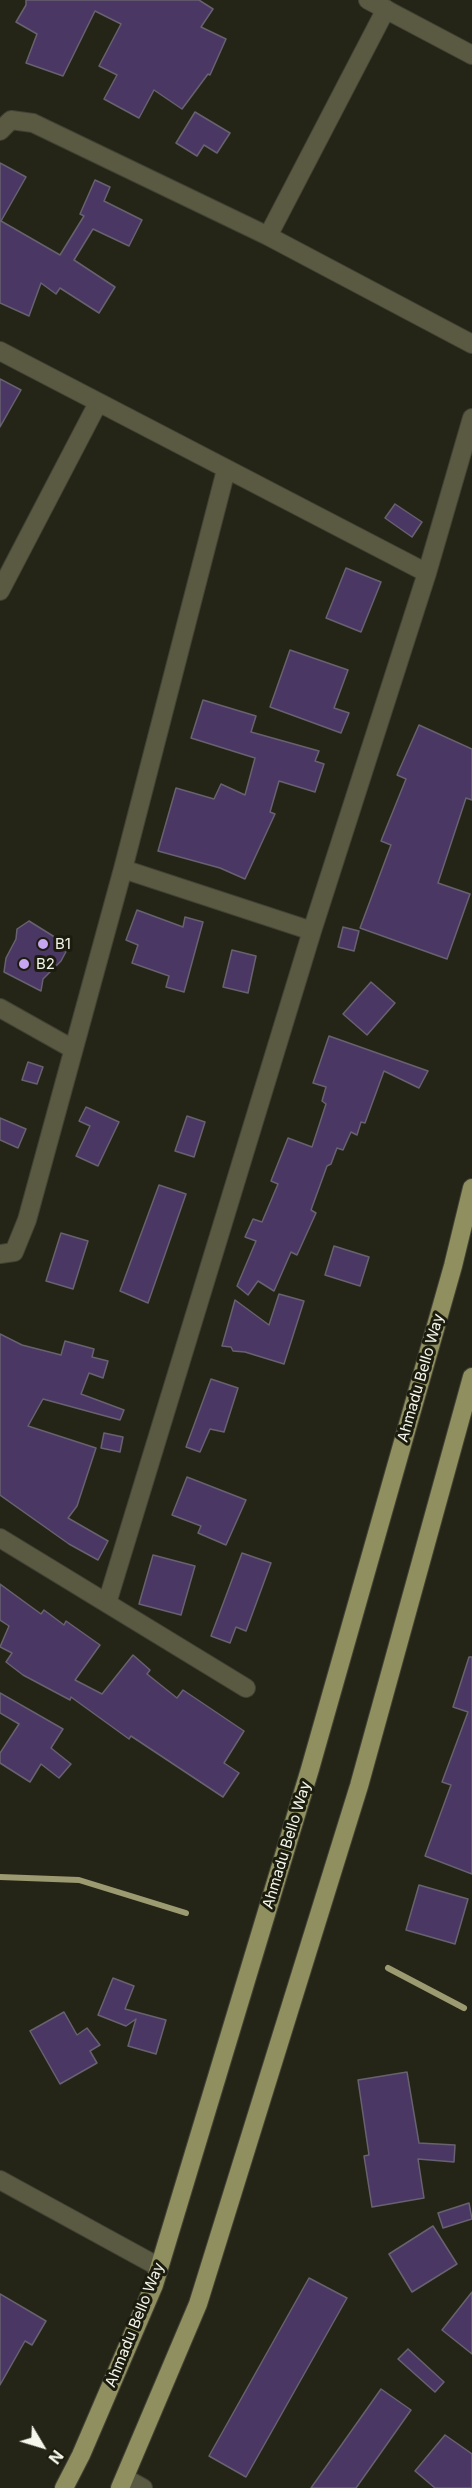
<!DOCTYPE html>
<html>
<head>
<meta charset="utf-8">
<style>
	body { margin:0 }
	#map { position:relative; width:472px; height:2488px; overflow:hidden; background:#252517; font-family:Inter,sans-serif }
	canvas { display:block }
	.north { position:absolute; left:12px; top:2416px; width:60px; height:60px; -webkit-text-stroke:4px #1c1c0e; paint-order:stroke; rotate:128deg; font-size:16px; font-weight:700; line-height:24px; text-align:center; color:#f5f6ec }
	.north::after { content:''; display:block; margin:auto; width:21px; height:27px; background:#f5f6ec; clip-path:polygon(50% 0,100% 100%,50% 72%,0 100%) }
</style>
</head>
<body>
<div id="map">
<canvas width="472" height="2488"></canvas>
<div class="north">N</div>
</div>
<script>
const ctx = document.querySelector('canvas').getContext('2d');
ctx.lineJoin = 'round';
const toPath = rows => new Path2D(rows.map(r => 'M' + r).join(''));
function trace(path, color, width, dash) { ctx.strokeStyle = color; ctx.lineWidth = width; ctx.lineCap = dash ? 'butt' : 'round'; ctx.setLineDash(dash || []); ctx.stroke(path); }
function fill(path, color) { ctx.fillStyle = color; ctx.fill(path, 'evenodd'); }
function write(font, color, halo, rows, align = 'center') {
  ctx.font = font + ' Inter,sans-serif'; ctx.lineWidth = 6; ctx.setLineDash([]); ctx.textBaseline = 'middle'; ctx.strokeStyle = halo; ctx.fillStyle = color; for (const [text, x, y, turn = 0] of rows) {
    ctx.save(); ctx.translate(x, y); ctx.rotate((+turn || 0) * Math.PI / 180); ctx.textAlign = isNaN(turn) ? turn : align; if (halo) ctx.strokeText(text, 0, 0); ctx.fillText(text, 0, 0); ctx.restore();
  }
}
trace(toPath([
	[0,1877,79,1880,186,1913],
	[388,1968,464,2008]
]), '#9b9a70', 6);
const building = toPath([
	[26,0,199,0,213,9,201,27,226,39,210,75,208,74,182,109,154,90,139,118,104,99,117,75,99,66,121,24,95,11,63,76,26,63,37,34,16,22,26,5,26,0],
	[195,112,230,133,217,153,204,145,197,156,176,143,195,112],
	[0,163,26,177,1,221,60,255,84,216,80,214,95,180,110,187,104,201,142,220,129,246,93,229,74,260,115,287,99,313,60,288,56,294,41,283,29,316,0,303,0,163],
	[0,379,21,390,0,427,0,379],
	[395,504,422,522,412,537,385,518,395,504],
	[346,568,381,582,361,632,326,618,346,568],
	[290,650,348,670,334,708,349,713,341,733,270,707,290,650],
	[203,700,256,716,251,732,319,751,315,761,324,764,315,792,279,781,270,812,275,814,245,879,220,868,158,851,176,788,214,799,221,784,245,795,255,758,191,738,203,700],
	[419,725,472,749,472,800,466,798,438,883,470,894,447,959,360,928,391,845,381,841,406,779,397,775,419,725],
	[137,910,183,927,185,917,203,922,184,992,166,987,169,976,132,963,138,945,126,940,137,910],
	[29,921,69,946,61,961,43,979,41,991,4,972,6,958,16,939,17,929,29,921],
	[343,927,359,931,354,951,338,947,343,927],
	[232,950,256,956,248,993,223,987,232,950],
	[371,982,395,1003,367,1035,343,1014,371,982],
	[329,1036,428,1071,419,1088,384,1071,365,1123,361,1122,357,1135,351,1132,343,1150,337,1148,331,1164,327,1166,311,1210,316,1213,297,1255,291,1252,274,1291,258,1281,248,1295,237,1286,256,1241,245,1237,253,1219,262,1222,278,1184,271,1181,288,1138,312,1147,326,1104,322,1101,326,1087,313,1083,329,1036],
	[28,1062,43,1067,37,1084,22,1080,28,1062],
	[86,1107,119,1122,98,1166,76,1156,90,1126,79,1121,86,1107],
	[187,1116,205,1122,194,1157,175,1151,187,1116],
	[0,1118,26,1129,18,1148,0,1140,0,1118],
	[159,1185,186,1194,148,1303,120,1291,159,1185],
	[61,1233,88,1241,73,1289,46,1281,61,1233],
	[334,1246,369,1257,360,1286,325,1275,334,1246],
	[279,1294,304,1301,284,1364,245,1352,233,1351,231,1347,222,1346,235,1300,269,1325,279,1294],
	[0,1334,22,1345,61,1355,65,1341,94,1349,92,1357,108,1361,103,1378,89,1373,81,1394,124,1410,120,1420,43,1399,28,1426,96,1448,77,1506,68,1518,108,1541,98,1560,69,1544,0,1495,0,1334],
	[211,1379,238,1388,224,1432,210,1429,200,1452,186,1447,211,1379],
	[104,1433,123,1437,120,1452,101,1448,104,1433],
	[187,1477,246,1500,226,1545,198,1533,201,1526,172,1515,187,1477],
	[242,1553,271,1563,246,1631,236,1627,230,1643,211,1636,242,1553],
	[153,1555,195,1566,181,1615,139,1604,153,1555],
	[0,1584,41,1614,44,1610,64,1625,66,1621,100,1645,75,1680,102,1694,133,1655,150,1670,147,1674,177,1698,183,1690,244,1731,224,1763,239,1773,223,1797,131,1736,129,1739,71,1697,70,1700,23,1675,6,1662,12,1653,0,1647,9,1626,0,1620,0,1584],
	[469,1657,472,1657,472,1874,425,1856,451,1785,442,1782,468,1712,453,1707,469,1657],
	[0,1693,63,1729,51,1748,71,1764,59,1778,41,1764,30,1782,0,1763,0,1753,19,1724,0,1713,0,1693],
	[419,1885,468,1899,455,1944,406,1930,419,1885],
	[113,1978,134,1986,125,2009,166,2020,156,2054,128,2046,136,2019,126,2026,98,2015,113,1978],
	[64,2012,77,2035,87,2028,100,2045,90,2051,97,2063,60,2084,30,2031,64,2012],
	[407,2072,419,2143,455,2145,454,2162,418,2159,424,2198,372,2207,364,2156,369,2155,358,2080,407,2072],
	[469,2203,472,2219,443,2228,438,2213,469,2203],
	[433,2226,457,2264,412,2292,389,2254,433,2226],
	[309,2278,347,2298,246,2477,209,2456,309,2278],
	[472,2292,472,2354,442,2330,472,2292],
	[0,2294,46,2321,32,2345,25,2341,0,2385,0,2294],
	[408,2349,444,2382,435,2392,398,2359,408,2349],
	[381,2389,411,2410,356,2488,311,2488,381,2389],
	[445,2435,472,2454,472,2488,435,2488,415,2471,445,2435]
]);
fill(building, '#4b3763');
trace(building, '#676270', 1.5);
const minor = toPath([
	[0,131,11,120,33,123,268,236,472,344],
	[268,236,386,9],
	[0,351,427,573],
	[0,591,98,403],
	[123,869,312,931],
	[0,1008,73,1049],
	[0,1254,14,1252,27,1220,123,869,226,470],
	[0,1538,246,1688],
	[107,1603,312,931,427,573,472,418],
	[0,2180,159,2267],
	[125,2478,143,2488]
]);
const tertiary = toPath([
	[368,0,472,55]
]);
const primary = toPath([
	[64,2488,81,2455,154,2285,310,1769,453,1266,472,1188],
	[120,2488,198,2304,359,1786,472,1377]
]);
trace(minor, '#424235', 20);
trace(tertiary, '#424235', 20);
trace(primary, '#424235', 20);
trace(minor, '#5a5a43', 18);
trace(tertiary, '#5a5a43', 18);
trace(primary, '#908f60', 18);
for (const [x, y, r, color] of [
	[43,944,6,"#c6a6f0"],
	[24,964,6,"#c6a6f0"]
]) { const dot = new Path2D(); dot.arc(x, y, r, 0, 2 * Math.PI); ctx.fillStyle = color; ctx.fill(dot); trace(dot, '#1c1c0e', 2); }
write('15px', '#f5f6ec', '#1c1c0e', [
	["B1",55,944],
	["B2",36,964]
], 'left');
write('15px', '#f5f6ec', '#1c1c0e', [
	["Ahmadu Bello Way",421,1378,-74],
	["Ahmadu Bello Way",287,1845,-73],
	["Ahmadu Bello Way",135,2325,-68]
]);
</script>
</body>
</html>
